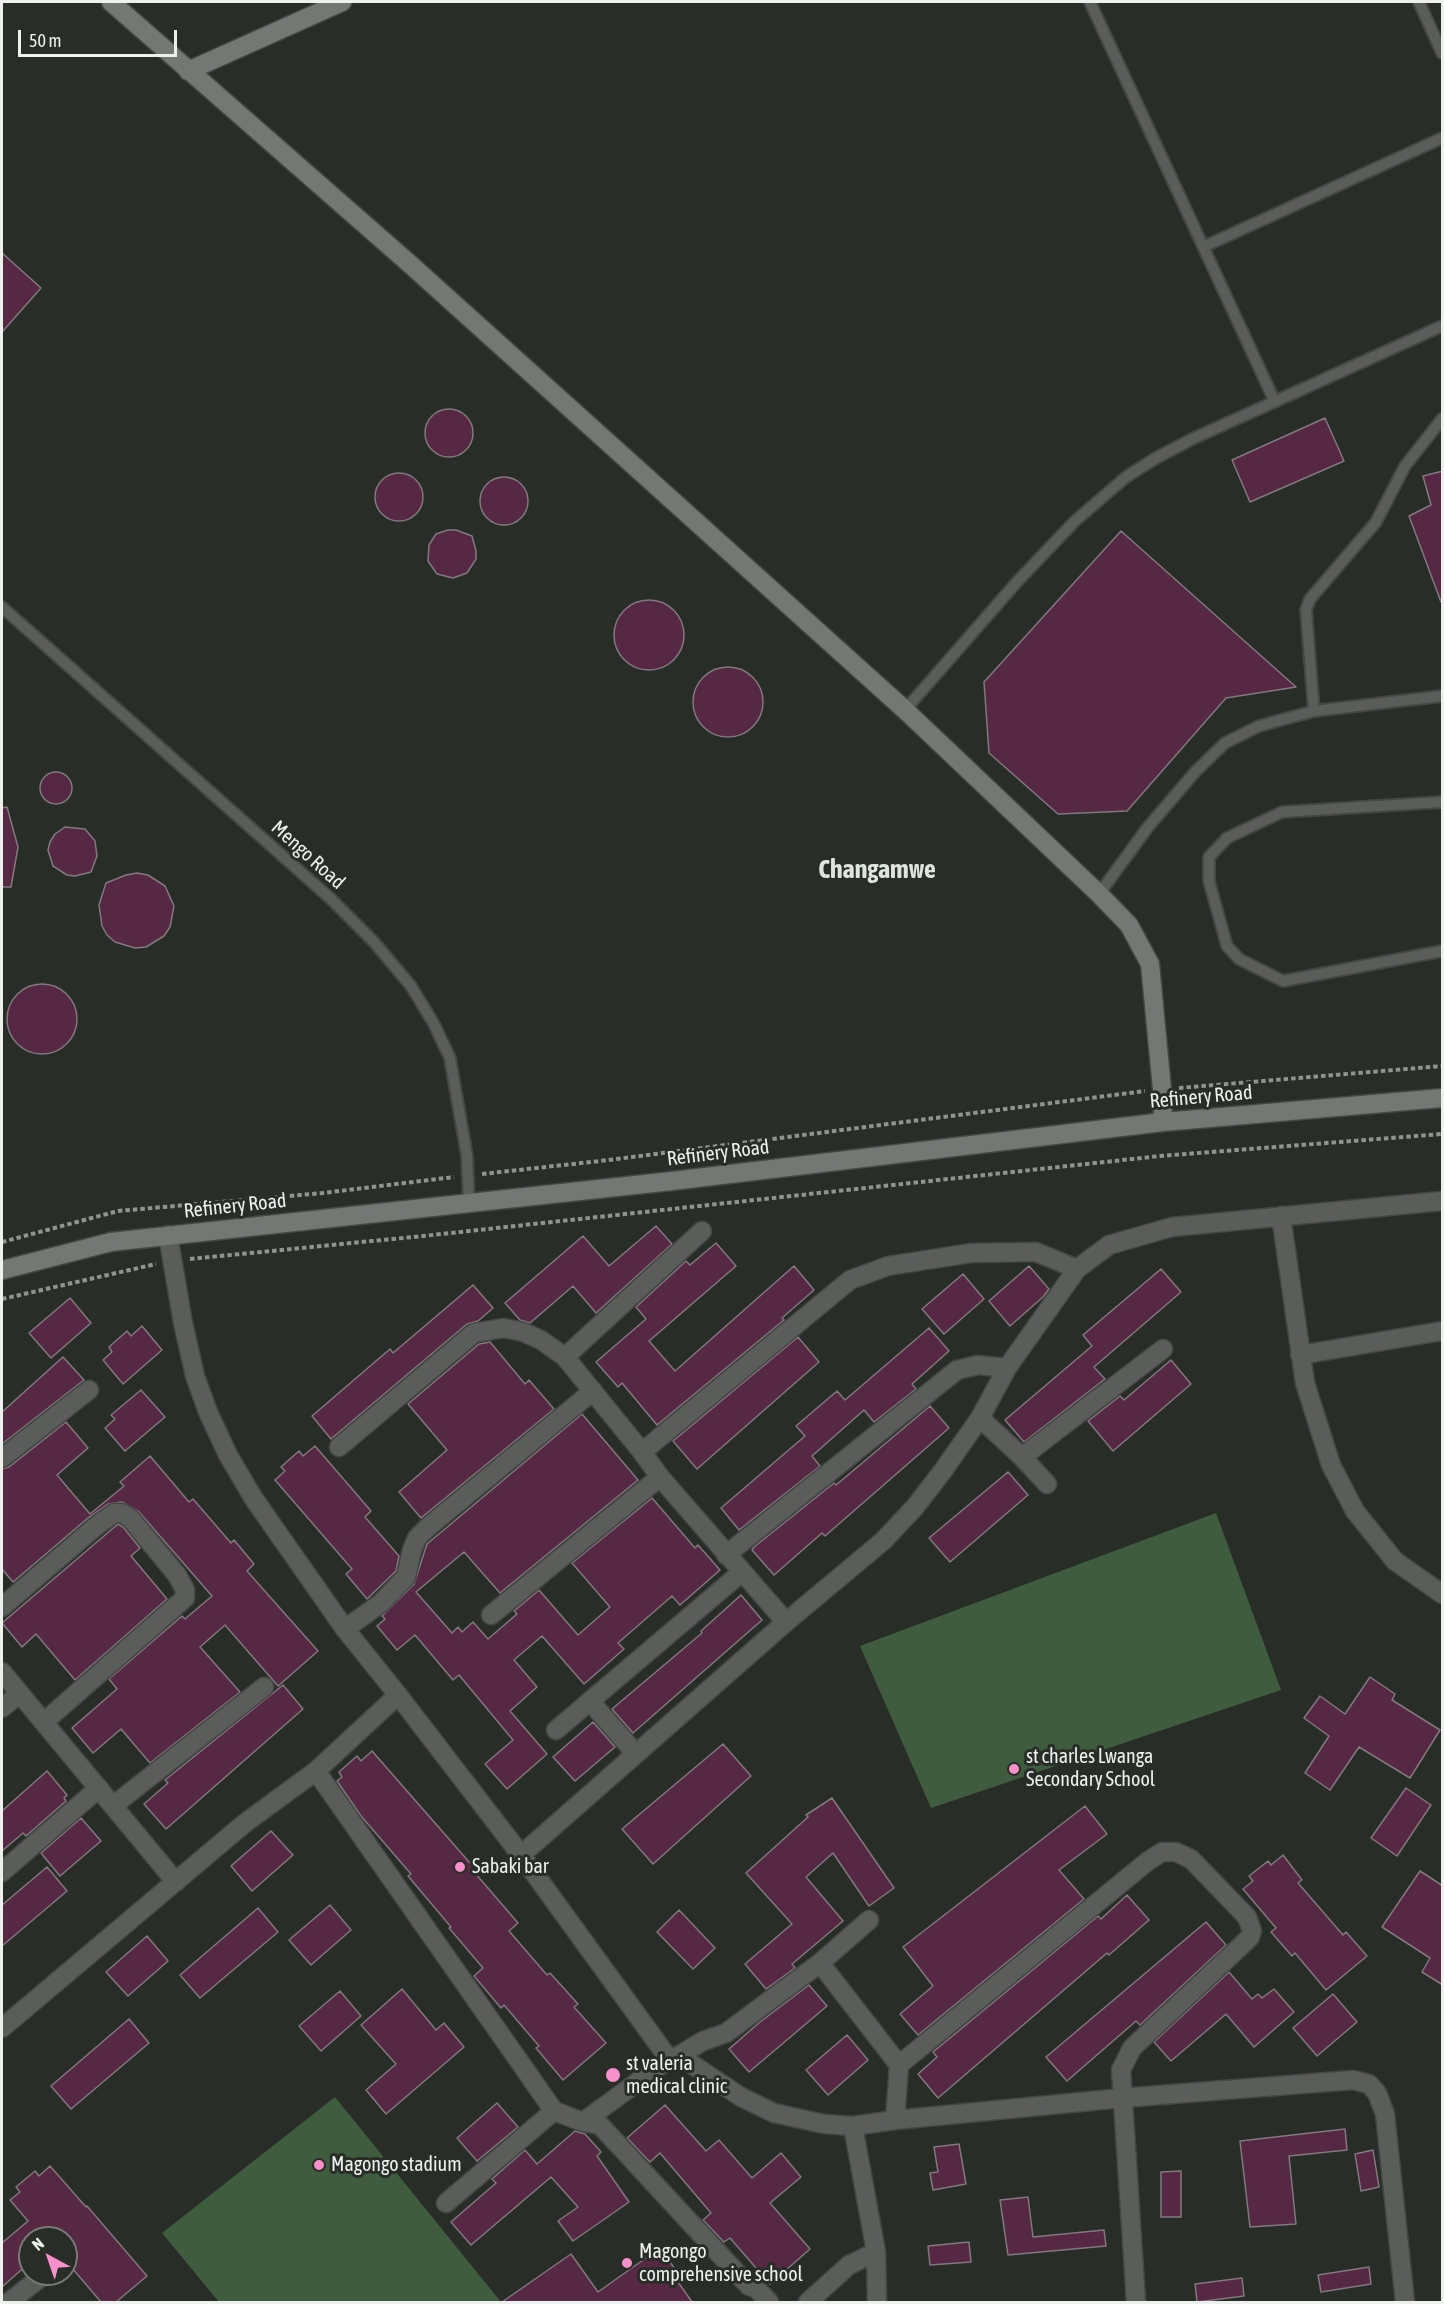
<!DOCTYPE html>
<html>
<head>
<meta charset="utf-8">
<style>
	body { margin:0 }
	#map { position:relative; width:1444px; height:2304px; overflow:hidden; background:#282d28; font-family:"Asap Condensed",sans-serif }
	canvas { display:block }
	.frame { position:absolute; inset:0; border:3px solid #edf0ed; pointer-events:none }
	.north { position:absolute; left:18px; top:2226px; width:60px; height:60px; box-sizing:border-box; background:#282d28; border:2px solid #777b77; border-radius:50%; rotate:320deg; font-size:16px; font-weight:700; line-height:24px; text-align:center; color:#edf0ed }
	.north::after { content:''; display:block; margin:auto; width:21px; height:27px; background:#f890cb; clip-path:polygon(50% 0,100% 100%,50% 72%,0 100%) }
	.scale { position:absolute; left:18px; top:30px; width:159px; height:27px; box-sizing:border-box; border:3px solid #edf0ed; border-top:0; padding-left:8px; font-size:18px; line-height:21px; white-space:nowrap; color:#edf0ed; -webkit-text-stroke:4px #282d28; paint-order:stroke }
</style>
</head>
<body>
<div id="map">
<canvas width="1444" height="2304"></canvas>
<div class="frame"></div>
<div class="north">N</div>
<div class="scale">50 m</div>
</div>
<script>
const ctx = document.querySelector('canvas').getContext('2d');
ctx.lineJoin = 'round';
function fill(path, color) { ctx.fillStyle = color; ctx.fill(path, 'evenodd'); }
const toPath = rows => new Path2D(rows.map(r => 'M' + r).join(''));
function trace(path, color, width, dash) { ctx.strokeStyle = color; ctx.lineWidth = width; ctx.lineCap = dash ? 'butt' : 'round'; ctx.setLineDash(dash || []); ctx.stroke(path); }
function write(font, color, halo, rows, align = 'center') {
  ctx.font = font + ' "Asap Condensed",sans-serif'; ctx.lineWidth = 6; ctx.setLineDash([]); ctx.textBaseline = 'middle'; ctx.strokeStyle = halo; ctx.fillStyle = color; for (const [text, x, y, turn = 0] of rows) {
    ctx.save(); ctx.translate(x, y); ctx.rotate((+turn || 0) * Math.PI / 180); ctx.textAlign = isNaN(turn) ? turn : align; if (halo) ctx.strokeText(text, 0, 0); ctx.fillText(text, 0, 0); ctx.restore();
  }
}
fill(toPath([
	[1216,1513,1281,1690,931,1808,860,1646],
	[335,2097,501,2302,219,2302,162,2233]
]), '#405c3f');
const building = toPath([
	[2,253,41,288,2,332,2,253],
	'425 433a24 24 0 1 1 48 0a24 24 0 1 1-48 0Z',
	[1325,418,1344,461,1250,502,1232,460,1325,418],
	[1443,471,1443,601,1441,602,1409,516,1431,505,1423,476,1443,471],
	'375 497a24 24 0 1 1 48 0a24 24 0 1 1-48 0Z',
	'480 501a24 24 0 1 1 48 0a24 24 0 1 1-48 0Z',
	[448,530,456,530,472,536,476,551,476,559,467,573,453,578,437,574,428,561,429,545,436,534,448,530],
	[1121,531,1296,687,1226,698,1127,811,1058,814,989,753,984,682,1121,531],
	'614 635a35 35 0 1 1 70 0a35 35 0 1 1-70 0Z',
	'693 702a35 35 0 1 1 70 0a35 35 0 1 1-70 0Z',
	'40 788a16 16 0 1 1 32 0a16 16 0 1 1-32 0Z',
	[7,807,18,847,11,887,2,887,2,808,7,807],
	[65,827,85,829,95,841,97,856,91,872,75,876,67,875,53,866,48,850,50,842,55,834,65,827],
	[137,873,148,875,165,886,174,906,170,927,164,936,146,947,135,948,115,942,107,935,102,926,99,905,106,883,126,875,137,873],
	'7 1019a35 35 0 1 1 70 0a35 35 0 1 1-70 0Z',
	[656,1226,672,1244,596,1313,573,1286,530,1323,520,1320,505,1303,583,1236,609,1266,656,1226],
	[716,1243,736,1266,649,1341,675,1371,794,1266,814,1290,782,1318,784,1320,657,1425,622,1383,618,1387,596,1362,646,1319,636,1307,686,1261,690,1265,716,1243],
	[1029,1266,1049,1289,1043,1297,1010,1326,989,1301,1029,1266],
	[1161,1269,1181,1292,1094,1367,1105,1379,1024,1442,1005,1420,1092,1346,1083,1335,1161,1269],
	[963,1274,984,1299,944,1334,922,1309,963,1274],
	[473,1285,493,1308,478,1321,467,1324,331,1439,312,1416,390,1349,393,1353,473,1285],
	[70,1298,91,1323,51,1358,29,1333,70,1298],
	[142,1326,162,1350,123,1384,103,1360,112,1352,109,1347,127,1331,131,1336,142,1326],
	[929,1328,949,1351,912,1384,916,1389,874,1422,864,1410,812,1456,820,1466,739,1530,721,1508,805,1436,796,1426,837,1391,845,1400,929,1328],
	[798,1337,819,1362,697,1469,673,1441,798,1337],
	[490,1342,525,1384,529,1380,554,1409,421,1518,399,1492,447,1450,408,1404,479,1344,490,1342],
	[63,1357,84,1380,2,1444,2,1412,63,1357],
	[1171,1360,1191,1384,1113,1451,1088,1421,1120,1396,1124,1400,1171,1360],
	[141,1390,165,1417,125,1451,105,1428,115,1419,111,1415,141,1390],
	[930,1406,949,1428,825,1536,822,1533,774,1575,752,1550,754,1547,834,1483,836,1485,930,1406],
	[582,1414,638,1480,500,1593,464,1552,416,1592,452,1633,458,1627,462,1632,473,1622,488,1639,517,1614,514,1611,539,1590,578,1635,610,1607,572,1563,652,1498,695,1548,698,1545,720,1570,680,1605,672,1596,618,1643,624,1649,584,1684,542,1636,514,1660,537,1687,510,1711,547,1754,507,1789,485,1764,513,1740,459,1675,453,1680,415,1635,397,1650,377,1626,385,1619,382,1616,414,1584,427,1544,582,1414],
	[66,1422,88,1448,57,1475,90,1514,124,1486,120,1482,150,1456,189,1502,193,1499,231,1543,234,1540,254,1564,247,1571,318,1651,278,1686,225,1625,200,1647,240,1692,150,1763,121,1729,93,1753,72,1728,117,1689,109,1679,182,1616,185,1619,212,1596,139,1512,122,1502,108,1504,88,1518,13,1582,2,1569,2,1469,9,1467,66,1422],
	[315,1446,371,1511,365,1517,399,1556,396,1571,367,1599,346,1574,352,1569,275,1480,285,1471,281,1467,299,1451,303,1456,315,1446],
	[1008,1472,1028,1495,950,1562,929,1538,1008,1472],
	[118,1524,123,1527,140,1548,131,1556,167,1599,75,1680,36,1634,22,1647,2,1623,118,1524],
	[741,1595,762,1620,633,1733,612,1709,702,1633,701,1631,741,1595],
	[1370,1677,1395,1694,1392,1700,1440,1730,1410,1778,1359,1747,1330,1790,1305,1773,1329,1736,1304,1718,1320,1696,1345,1714,1370,1677],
	[283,1685,303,1709,166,1829,144,1804,168,1783,165,1780,283,1685],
	[593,1722,615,1747,575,1781,553,1757,593,1722],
	[723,1744,751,1776,653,1864,622,1829,723,1744],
	[372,1751,477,1871,475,1873,518,1923,509,1931,547,1975,550,1973,578,2004,574,2007,606,2043,563,2080,536,2048,539,2046,504,2005,501,2008,474,1976,483,1968,449,1928,451,1927,408,1876,411,1874,361,1816,337,1781,342,1777,339,1772,357,1756,361,1761,372,1751],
	[47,1771,67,1795,64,1798,66,1801,26,1836,23,1833,2,1851,2,1811,47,1771],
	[1406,1788,1431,1805,1397,1856,1371,1838,1406,1788],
	[832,1798,894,1888,869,1906,833,1853,806,1877,843,1921,792,1964,795,1968,766,1989,745,1964,792,1924,746,1873,808,1817,806,1815,832,1798],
	[1085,1806,1107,1834,1059,1870,1084,1899,918,2035,900,2014,933,1986,903,1947,1085,1806],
	[81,1818,101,1841,60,1876,41,1853,81,1818],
	[271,1831,293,1855,252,1891,231,1866,271,1831],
	[1283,1855,1302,1880,1298,1883,1343,1935,1346,1932,1367,1956,1326,1990,1295,1953,1292,1956,1271,1932,1276,1928,1243,1889,1253,1881,1249,1876,1268,1861,1271,1865,1283,1855],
	[47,1867,67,1891,2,1946,2,1905,47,1867],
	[1420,1871,1443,1886,1443,1985,1422,1972,1430,1958,1382,1927,1420,1871],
	[1127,1895,1149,1920,1109,1955,1107,1953,938,2098,918,2074,937,2057,933,2052,1098,1916,1101,1919,1127,1895],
	[330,1905,351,1930,311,1965,289,1940,330,1905],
	[258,1908,278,1932,200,1998,180,1975,258,1908],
	[679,1910,715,1948,693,1969,657,1932,679,1910],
	[1206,1922,1226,1945,1140,2025,1136,2021,1067,2081,1046,2057,1206,1922],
	[147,1936,168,1961,128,1996,106,1972,147,1936],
	[1229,1972,1252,1999,1258,1994,1262,1998,1274,1989,1294,2012,1254,2047,1226,2014,1171,2061,1154,2042,1229,1972],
	[809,1985,827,2006,749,2072,729,2049,760,2022,809,1985],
	[402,1989,436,2030,444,2023,464,2047,386,2114,366,2090,396,2064,361,2025,402,1989],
	[340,1991,361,2016,321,2051,299,2026,340,1991],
	[1333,1994,1357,2022,1317,2056,1293,2028,1333,1994],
	[129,2019,149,2043,71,2109,51,2086,129,2019],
	[847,2035,868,2060,828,2095,806,2070,847,2035],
	[497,2103,518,2127,477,2161,457,2138,497,2103],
	[665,2105,706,2151,719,2140,752,2178,781,2153,801,2177,770,2203,810,2249,770,2284,730,2238,724,2242,703,2220,711,2213,660,2153,650,2162,627,2138,665,2105],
	[1345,2129,1347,2150,1289,2156,1296,2224,1250,2227,1240,2141,1345,2129],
	[575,2131,585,2134,601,2152,597,2156,629,2202,573,2241,558,2221,578,2207,551,2177,471,2245,451,2222,496,2183,492,2179,525,2150,537,2164,575,2131],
	[959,2144,966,2184,933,2190,930,2173,938,2172,934,2147,959,2144],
	[1373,2150,1379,2187,1361,2191,1355,2154,1373,2150],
	[50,2166,86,2207,87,2206,147,2276,116,2302,101,2302,66,2261,66,2238,30,2238,30,2262,2,2287,2,2243,28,2221,10,2200,20,2192,16,2187,35,2171,39,2176,50,2166],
	[1181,2171,1181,2217,1161,2217,1161,2172,1181,2171],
	[1028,2197,1033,2237,1104,2230,1106,2246,1008,2255,1000,2200,1028,2197],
	[969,2242,971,2262,930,2265,928,2246,969,2242],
	[660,2248,675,2269,671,2272,692,2302,502,2302,571,2254,598,2292,660,2248],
	[1369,2267,1371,2284,1321,2292,1318,2275,1369,2267],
	[1242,2278,1244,2296,1197,2302,1195,2284,1242,2278]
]);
fill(building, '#572843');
trace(building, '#81797d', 1.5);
const lane = toPath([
	[1090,2,1275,402],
	[1419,2,1442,53],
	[1203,247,1442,138],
	[2,607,331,899,374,942,411,986,434,1024,450,1058,467,1156,469,1203],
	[905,710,1016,583,1075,521,1126,477,1156,458,1192,439,1442,326],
	[1314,711,1306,610,1310,599,1376,522,1405,466,1442,419],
	[1442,802,1282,812,1227,838,1209,857,1209,881,1227,946,1239,959,1283,981,1442,951],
	[1099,894,1148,827,1196,771,1225,743,1259,726,1314,711,1442,696]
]);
const street = toPath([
	[1281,1216,1305,1383,1331,1465,1355,1511,1395,1561,1442,1594],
	[168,1235,183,1323,195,1376,208,1412,228,1455,254,1499,345,1629,398,1695,521,1855,669,2059,675,2058,690,2063,741,2097,774,2113,824,2124,853,2126,895,2120,1122,2098,1353,2080,1369,2084,1377,2093,1385,2114,1405,2302],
	[1300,1355,1442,1331],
	[565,1357,702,1231],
	[980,1418,1022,1457,1047,1484],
	[339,1447,474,1333,504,1328,523,1332,541,1340,565,1357,642,1452,660,1477,786,1622],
	[642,1452,850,1280,888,1266,971,1253,1036,1252,1077,1269],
	[1022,1457,1163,1349],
	[2,1458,89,1390],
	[726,1555,957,1370,978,1365,1007,1368],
	[2,1607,95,1527,114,1513,122,1513,131,1519,177,1575,185,1590,185,1598,44,1722],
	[491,1615,660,1477],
	[345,1629,381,1603,406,1577,412,1550,417,1538,428,1527,593,1391],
	[2,1672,176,1882],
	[590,1701,636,1754],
	[2,1708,19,1694],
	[556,1730,742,1572],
	[316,1771,554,2111],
	[114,1805,264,1687],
	[521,1855,786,1622,883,1541,915,1507,942,1472,980,1418,1007,1368,1077,1269,1109,1245,1172,1227,1442,1201],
	[2,1872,99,1788],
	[820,1963,899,2065],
	[2,2028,245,1823,316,1771,398,1695],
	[675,2058,703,2041,726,2033,820,1963,869,1920],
	[895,2120,899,2065,1148,1861,1162,1852,1176,1852,1191,1859,1247,1917,1252,1931,1250,1937,1243,1944,1132,2048,1121,2070,1136,2302],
	[583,2122,600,2125,736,2272,749,2286,756,2288,769,2302],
	[853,2126,876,2252,877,2302],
	[446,2203,554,2111,583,2122,669,2059],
	[9,2302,45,2274],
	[808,2302,849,2265,876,2252]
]);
const secondary = toPath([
	[111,2,411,265,905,710,1099,894,1129,925,1150,964,1162,1089,1163,1122],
	[188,71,342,2],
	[2,1270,111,1242,672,1181,1163,1122,1442,1098]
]);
trace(lane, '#444844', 14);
trace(street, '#444844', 21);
trace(secondary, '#444844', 21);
trace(toPath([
	[1179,1088,1442,1066],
	[482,1174,609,1160,1145,1091],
	[2,1242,118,1211,323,1193,454,1177],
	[190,1259,423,1236,1160,1156,1442,1134],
	[2,1299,156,1264]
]), '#909490', 4, [4.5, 3]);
trace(lane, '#5a5d5a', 10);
trace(street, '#5a5d5a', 18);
trace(secondary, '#747874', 18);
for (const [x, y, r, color] of [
	[1014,1769,6,"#f890cb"],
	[460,1867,6,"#f890cb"],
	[613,2075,8,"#f890cb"],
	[319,2165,6,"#f890cb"],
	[627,2263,6,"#f890cb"]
]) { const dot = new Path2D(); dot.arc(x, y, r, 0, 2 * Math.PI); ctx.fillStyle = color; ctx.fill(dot); trace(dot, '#282d28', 2); }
write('20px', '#edf0ed', '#282d28', [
	["Mengo Road",308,855,42],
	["Refinery Road",1201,1097,-5],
	["Refinery Road",718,1153,-7],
	["Refinery Road",235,1206,-6]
]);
write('20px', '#edf0ed', '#282d28', [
	["st charles Lwanga",1026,1757],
	["Secondary School",1026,1780],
	["Sabaki bar",472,1867],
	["st valeria",626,2064],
	["medical clinic",626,2087],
	["Magongo stadium",331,2165],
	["Magongo",639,2252],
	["comprehensive school",639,2275]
], 'left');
write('bold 26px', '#dee5de', '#282d28', [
	["Changamwe",877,870]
]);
</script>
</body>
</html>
